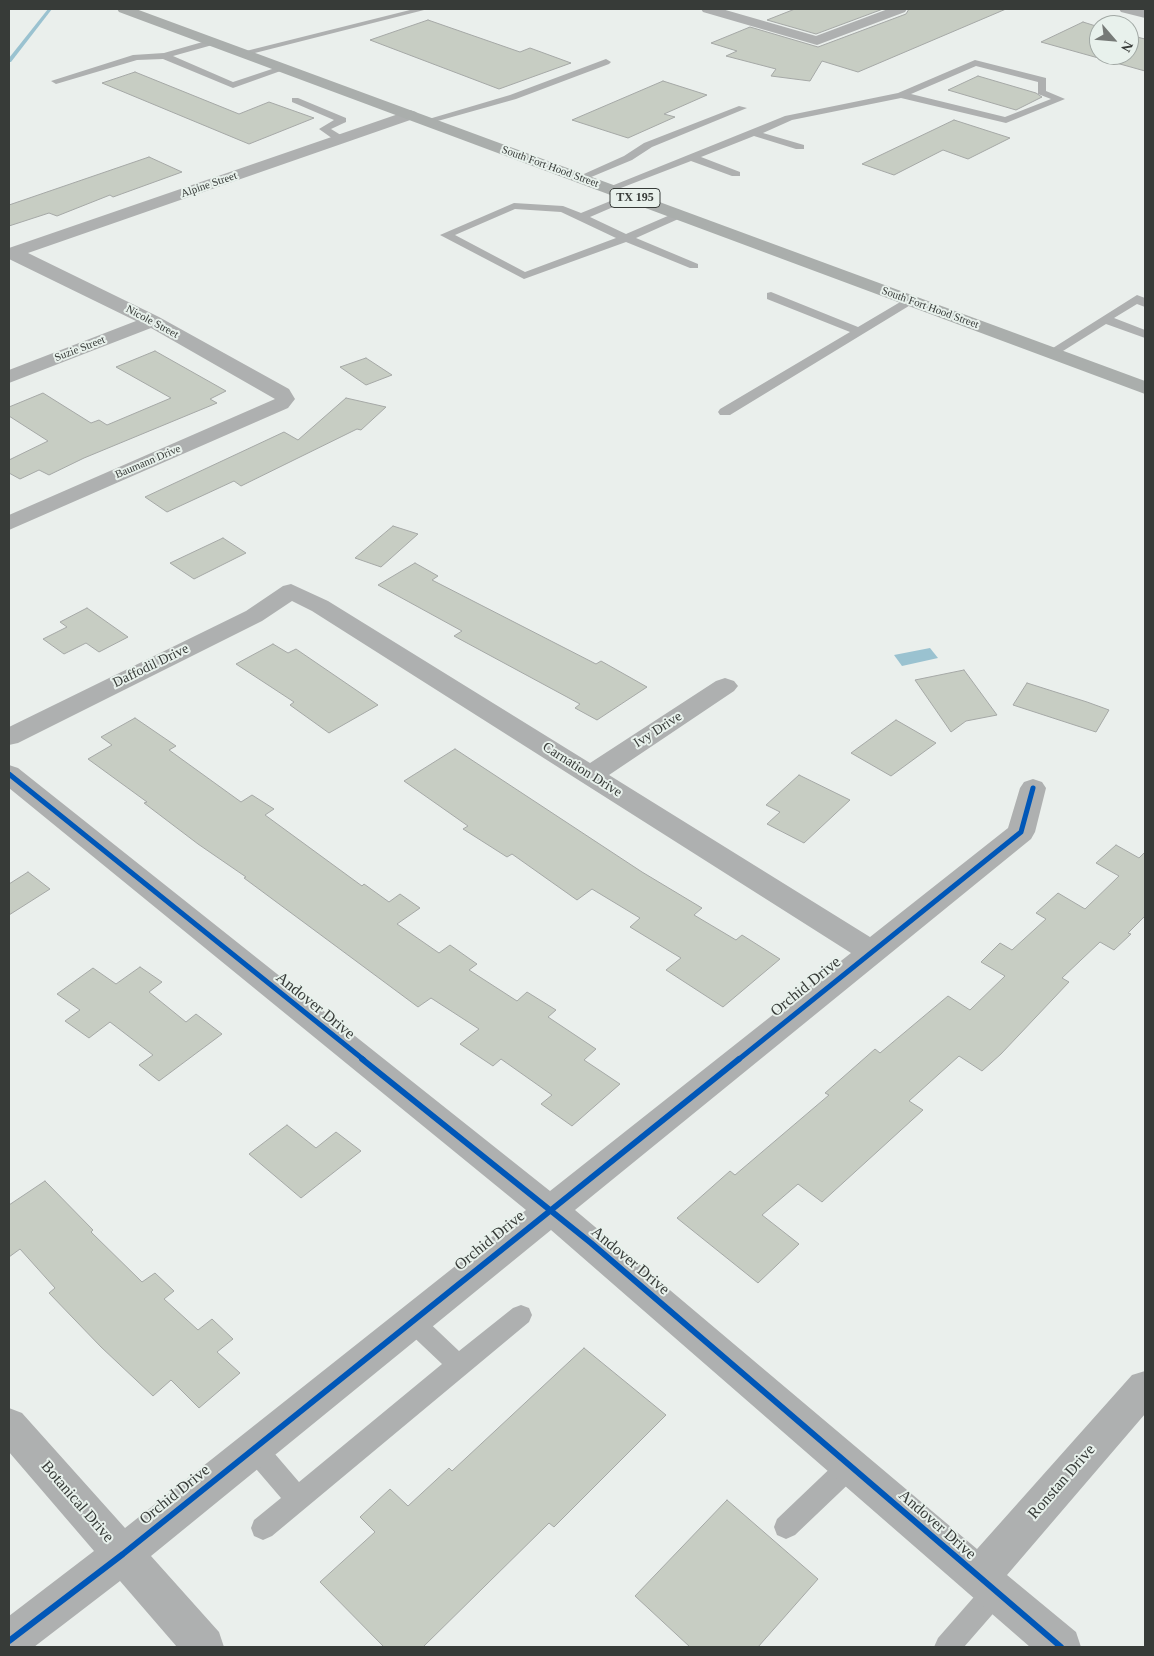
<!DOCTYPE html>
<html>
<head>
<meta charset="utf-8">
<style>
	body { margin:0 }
	#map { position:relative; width:1154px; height:1656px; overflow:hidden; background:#eaefec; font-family:Georgia,serif }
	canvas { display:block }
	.frame { position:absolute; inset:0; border:10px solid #373b38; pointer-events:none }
	.north { position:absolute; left:1089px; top:15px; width:50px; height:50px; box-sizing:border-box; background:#e8f1ec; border:1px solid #a1a8a4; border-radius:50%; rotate:117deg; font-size:14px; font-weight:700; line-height:20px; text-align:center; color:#373b38 }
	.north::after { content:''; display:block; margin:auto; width:18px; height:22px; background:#767a77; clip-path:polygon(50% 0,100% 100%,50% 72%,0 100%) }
</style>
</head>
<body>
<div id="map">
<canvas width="1154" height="1656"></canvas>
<div class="frame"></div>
<div class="north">N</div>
</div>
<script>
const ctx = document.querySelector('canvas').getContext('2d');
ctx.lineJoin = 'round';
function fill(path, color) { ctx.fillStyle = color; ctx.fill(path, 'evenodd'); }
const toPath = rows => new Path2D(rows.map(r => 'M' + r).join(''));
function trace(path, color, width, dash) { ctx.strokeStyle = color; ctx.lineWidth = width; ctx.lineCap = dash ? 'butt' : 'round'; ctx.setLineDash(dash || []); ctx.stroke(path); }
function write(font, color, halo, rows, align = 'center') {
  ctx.font = font + ' Georgia,serif'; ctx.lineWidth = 4; ctx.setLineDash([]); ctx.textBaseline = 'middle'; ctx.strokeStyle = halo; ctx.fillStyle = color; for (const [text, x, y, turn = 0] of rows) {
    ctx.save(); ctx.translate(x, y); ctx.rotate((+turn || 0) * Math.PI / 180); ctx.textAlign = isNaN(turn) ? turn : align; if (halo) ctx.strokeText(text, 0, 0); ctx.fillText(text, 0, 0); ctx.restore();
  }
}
fill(toPath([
	[930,648,938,658,902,666,894,655]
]), '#9ac2d0');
fill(toPath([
	[48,9,52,9,11,62,9,62,9,58,48,9]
]), '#9ac2d0');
const building = toPath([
	[795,9,883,9,816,34,767,20,795,9],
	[909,9,1006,9,858,72,822,61,810,81,771,76,776,69,726,56,737,51,711,43,750,27,818,47,906,14,909,9],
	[428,20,520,52,530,48,571,63,499,89,370,40,428,20],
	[1083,22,1099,27,1099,55,1129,55,1129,35,1145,39,1145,71,1041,42,1083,22],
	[135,72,239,114,269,102,314,118,249,144,102,83,135,72],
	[978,76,1036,93,1042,97,1016,110,948,90,978,76],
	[663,81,707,95,664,114,675,117,628,138,572,120,663,81],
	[954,120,1010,138,968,159,943,150,894,175,862,164,954,120],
	[149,157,182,172,113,197,110,195,57,216,49,213,9,226,9,205,149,157],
	[155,351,226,391,210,399,217,403,84,458,49,475,39,470,20,479,9,473,9,460,48,441,9,416,9,407,43,393,91,423,99,420,107,425,171,398,116,367,155,351],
	[366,358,392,375,366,385,340,367,366,358],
	[346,398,386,407,361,430,357,429,241,486,234,481,167,512,145,497,284,432,298,440,346,398],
	[393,526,418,534,381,567,355,558,393,526],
	[223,538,246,553,194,579,170,563,223,538],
	[415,563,438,576,432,580,596,664,601,661,647,687,597,720,575,708,580,704,454,636,462,631,378,585,415,563],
	[87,608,128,637,99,652,86,643,64,654,43,639,67,627,60,622,87,608],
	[273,644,288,653,296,649,378,705,329,733,290,705,294,702,236,664,273,644],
	[964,670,997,715,966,721,951,732,915,680,964,670],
	[1027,683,1087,702,1109,710,1096,732,1013,705,1027,683],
	[135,718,176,746,169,750,241,802,252,795,274,809,265,815,362,886,364,884,389,902,400,894,420,908,397,924,439,953,450,945,477,964,469,970,517,1001,527,992,556,1010,548,1017,596,1049,584,1060,620,1084,572,1126,541,1104,552,1095,501,1059,493,1066,460,1044,479,1029,431,998,418,1007,244,878,246,877,198,844,144,803,147,802,88,759,112,745,101,737,135,718],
	[896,720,936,743,891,776,851,753,896,720],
	[455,749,642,872,702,908,694,915,736,940,742,935,780,959,723,1007,666,970,681,958,630,927,640,918,592,889,577,900,512,854,507,857,463,829,468,826,404,781,455,749],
	[799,775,850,800,804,843,767,824,780,812,766,805,799,775],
	[1116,845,1139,858,1145,852,1145,916,1128,933,1131,934,1114,950,1100,942,1062,978,1069,982,1001,1054,982,1071,959,1056,909,1101,923,1110,822,1202,798,1184,762,1215,799,1244,758,1283,677,1218,730,1171,735,1175,829,1095,825,1093,875,1049,880,1053,948,996,970,1010,1005,976,981,962,1000,943,1012,950,1046,919,1036,913,1058,893,1085,909,1119,876,1096,863,1116,845],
	[28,872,50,889,9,915,9,884,28,872],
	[140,967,162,982,149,992,186,1022,196,1014,222,1034,159,1081,139,1065,153,1055,110,1022,89,1038,65,1021,80,1010,57,994,93,968,116,984,140,967],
	[287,1125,316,1148,336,1132,361,1151,301,1198,249,1154,287,1125],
	[45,1181,93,1230,91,1232,142,1282,155,1273,174,1291,164,1299,198,1330,212,1319,233,1339,217,1352,240,1373,199,1408,171,1380,153,1396,101,1347,49,1293,55,1288,20,1249,9,1257,9,1205,45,1181],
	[584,1348,666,1415,554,1527,549,1523,423,1647,384,1647,320,1582,375,1532,360,1517,390,1489,408,1506,449,1468,452,1471,584,1348],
	[727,1500,818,1579,758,1647,690,1647,635,1596,727,1500]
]);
fill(building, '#c7cdc3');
trace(building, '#a5a8a6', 1);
fill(toPath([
	[414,9,428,9,243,56,238,53,414,9],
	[213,39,216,40,216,44,173,56,233,82,284,65,289,68,233,88,163,59,137,60,56,84,51,81,133,55,164,53,213,39],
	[606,59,611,62,609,64,516,99,427,124,422,121,510,95,606,59],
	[975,60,1046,78,1046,91,1065,99,1006,123,901,98,792,120,763,133,804,145,804,149,796,149,754,136,701,157,740,172,740,176,732,176,691,161,613,191,609,192,604,189,785,116,898,93,975,60],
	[976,66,1038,82,1038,94,1051,99,1005,117,911,94,976,66],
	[292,98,298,98,346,118,346,122,331,129,344,137,344,141,336,141,319,129,334,120,292,102,292,98],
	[739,106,747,108,652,147,632,160,584,180,580,181,575,178,624,156,644,143,739,106],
	[630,193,634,194,634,198,590,217,626,234,677,212,685,212,685,216,636,238,698,264,698,268,690,268,626,242,524,279,440,235,514,203,563,206,581,213,630,193],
	[515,209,561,212,616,238,525,272,455,235,515,209],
	[771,292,858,327,907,298,915,298,917,301,730,415,720,415,718,412,720,409,850,332,767,299,767,293,771,292],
	[1137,295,1145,298,1145,307,1137,304,1114,318,1145,330,1145,338,1106,324,1055,356,1051,357,1045,353,1137,295],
	[521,1305,529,1308,532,1315,529,1322,272,1536,263,1540,254,1536,251,1528,254,1520,281,1498,245,1456,242,1448,245,1440,254,1437,263,1440,299,1482,442,1364,404,1328,401,1321,404,1314,412,1311,420,1314,459,1351,513,1308,521,1305],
	[850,1455,859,1458,862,1466,859,1474,795,1535,786,1539,777,1535,774,1527,777,1519,841,1458,850,1455],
	[996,1578,1005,1582,1009,1591,1005,1600,964,1647,934,1647,938,1638,987,1582,996,1578]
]), '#aeb0b0');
fill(toPath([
	[701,9,722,9,816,36,888,9,907,9,905,12,817,45,703,12,701,9],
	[410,110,416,112,418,115,416,118,28,253,159,317,289,389,295,399,288,408,9,530,9,515,275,399,151,328,9,383,9,370,136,321,9,259,9,248,410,110],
	[291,584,328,601,590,763,716,681,725,678,734,681,738,686,734,691,609,775,870,937,1008,828,1020,788,1024,782,1033,779,1042,782,1046,788,1035,832,1031,839,575,1210,977,1549,1132,1375,1145,1371,1145,1414,1007,1575,1076,1632,1081,1647,1030,1647,551,1230,151,1556,219,1632,224,1647,177,1647,120,1581,34,1647,9,1647,9,1616,94,1551,9,1452,9,1408,22,1413,125,1528,526,1210,9,788,9,765,18,768,550,1191,851,953,312,611,292,601,262,621,18,743,9,745,9,727,246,611,283,586,291,584]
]), '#aeb0b0');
fill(toPath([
	[1119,9,1145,10,1145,18,1121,12,1119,9]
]), '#adafaf');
fill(toPath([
	[117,9,136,9,1145,381,1145,394,119,12,117,9]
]), '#aaaeac');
trace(toPath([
	[9,774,364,1060],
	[738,1060,1021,832,1033,788]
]), '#0057b8', 5);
trace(toPath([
	[362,1059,591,1243,1061,1647],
	[9,1641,123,1554,739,1059]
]), '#0057b8', 6);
write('11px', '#373b38', '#e8f1ec', [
	["South Fort Hood Street",550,167,20],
	["Alpine Street",209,185,-19],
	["South Fort Hood Street",930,308,20],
	["Nicole Street",152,322,28],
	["Suzie Street",80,349,-21],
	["Baumann Drive",148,462,-23]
]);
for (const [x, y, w] of [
	[635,198,50]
]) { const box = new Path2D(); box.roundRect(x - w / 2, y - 9.5, w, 19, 4); ctx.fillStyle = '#e8f1ec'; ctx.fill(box); trace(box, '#373b38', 1); }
write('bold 12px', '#373b38', null, [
	["TX 195",635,198]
]);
write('14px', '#373b38', '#e8f1ec', [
	["Daffodil Drive",151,666,-26],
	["Ivy Drive",658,730,-33],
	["Carnation Drive",582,770,32]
]);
write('16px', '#373b38', '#e8f1ec', [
	["Orchid Drive",806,987,-39],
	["Andover Drive",315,1006,39],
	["Orchid Drive",490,1241,-39],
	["Andover Drive",630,1261,40],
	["Ronstan Drive",1062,1482,-49],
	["Orchid Drive",175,1495,-39],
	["Botanical Drive",77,1502,49],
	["Andover Drive",937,1525,41]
]);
</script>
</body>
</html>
